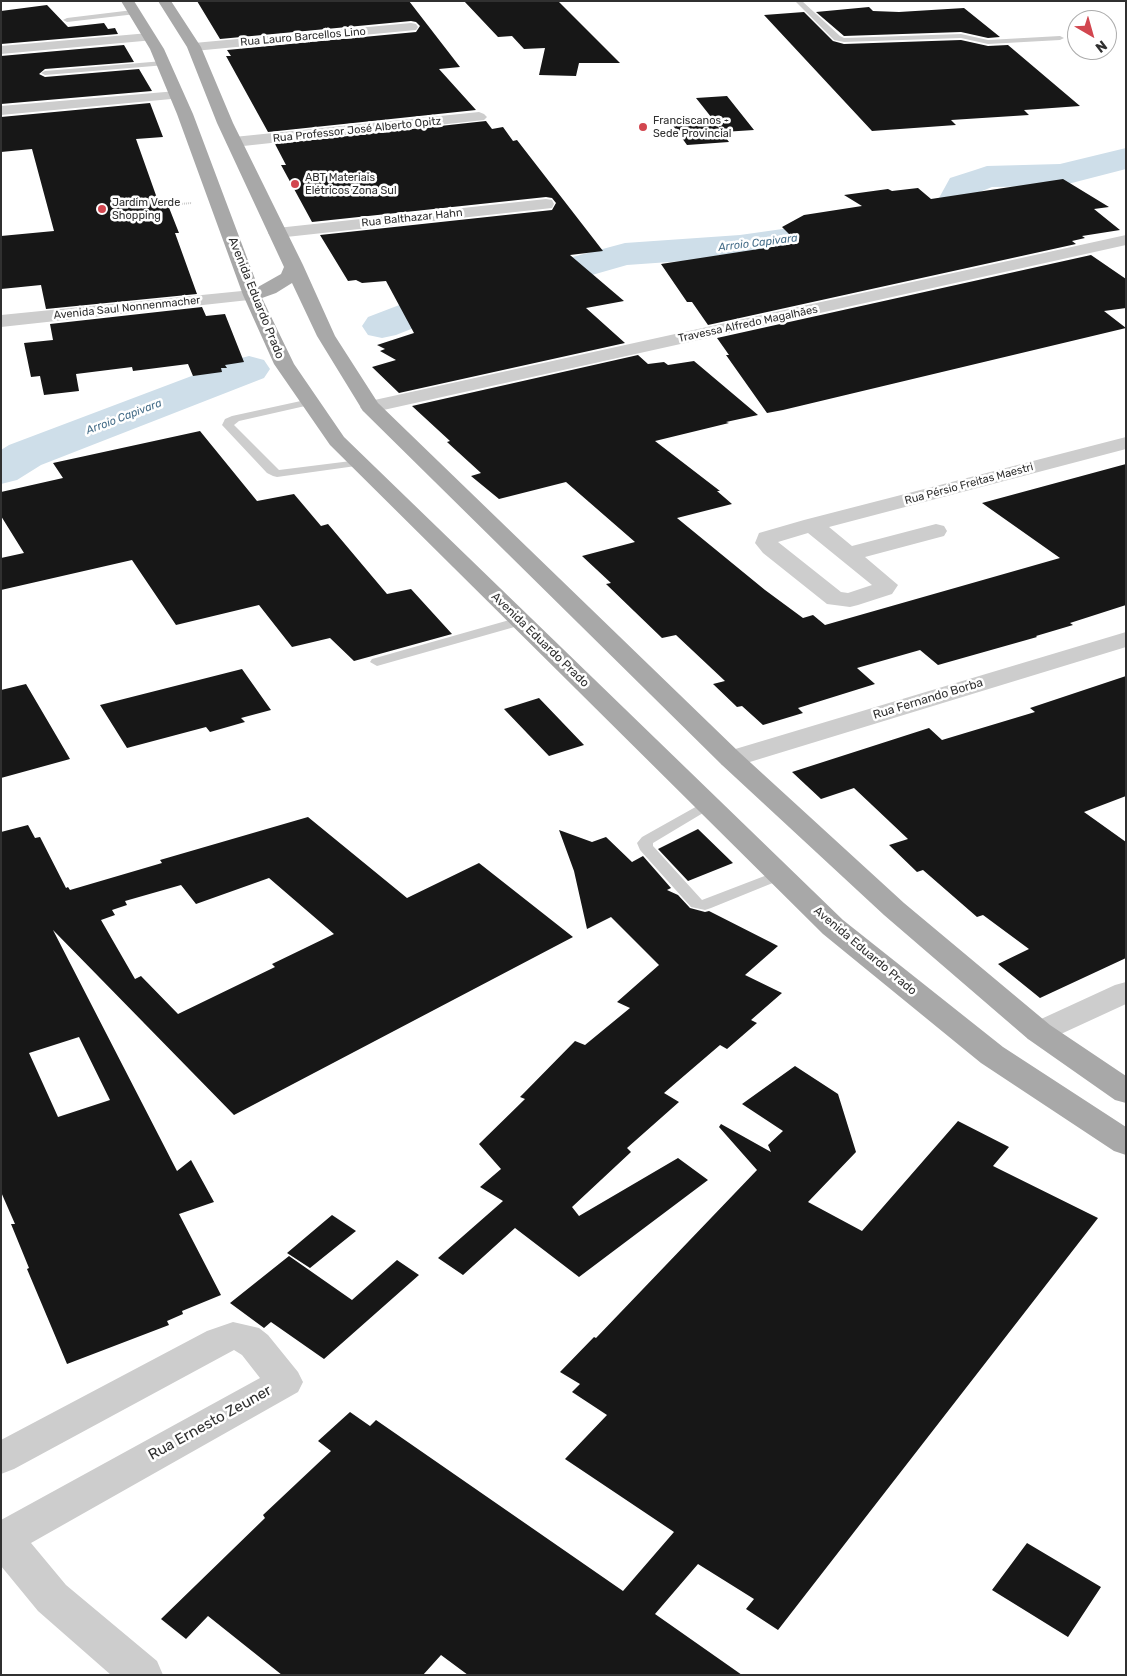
<!DOCTYPE html>
<html>
<head>
<meta charset="utf-8">
<style>
	body { margin:0 }
	#map { position:relative; width:1127px; height:1676px; overflow:hidden; background:#fff; font-family:Rubik,sans-serif }
	canvas { display:block }
	.frame { position:absolute; inset:0; border:2px solid #303030; pointer-events:none }
	.north { position:absolute; left:1067px; top:10px; width:50px; height:50px; box-sizing:border-box; background:#fff; border:1px solid #acacac; border-radius:50%; rotate:142deg; font-size:14px; font-weight:700; line-height:20px; text-align:center; color:#303030 }
	.north::after { content:''; display:block; margin:auto; width:18px; height:22px; background:#d2464f; clip-path:polygon(50% 0,100% 100%,50% 72%,0 100%) }
</style>
</head>
<body>
<div id="map">
<canvas width="1127" height="1676"></canvas>
<div class="frame"></div>
<div class="north">N</div>
</div>
<script>
const ctx = document.querySelector('canvas').getContext('2d');
ctx.lineJoin = 'round';
const toPath = rows => new Path2D(rows.map(r => 'M' + r).join(''));
function fill(path, color) { ctx.fillStyle = color; ctx.fill(path, 'evenodd'); }
function trace(path, color, width, dash) { ctx.strokeStyle = color; ctx.lineWidth = width; ctx.lineCap = dash ? 'butt' : 'round'; ctx.setLineDash(dash || []); ctx.stroke(path); }
function write(font, color, halo, rows, align = 'center') {
  ctx.font = font + ' Rubik,sans-serif'; ctx.lineWidth = 5; ctx.setLineDash([]); ctx.textBaseline = 'middle'; ctx.strokeStyle = halo; ctx.fillStyle = color; for (const [text, x, y, turn = 0] of rows) {
    ctx.save(); ctx.translate(x, y); ctx.rotate((+turn || 0) * Math.PI / 180); ctx.textAlign = isNaN(turn) ? turn : align; if (halo) ctx.strokeText(text, 0, 0); ctx.fillText(text, 0, 0); ctx.restore();
  }
}
fill(toPath([
	[1126,148,1126,169,1060,186,992,187,977,193,966,213,937,228,894,241,839,243,740,257,627,265,557,285,505,292,396,335,382,338,368,335,362,326,368,317,483,273,497,269,554,262,625,243,740,235,839,221,890,219,911,212,939,198,950,178,975,170,987,166,1060,164,1126,148],
	[249,356,264,360,270,369,264,378,41,465,17,480,1,484,1,450,9,445,234,360,249,356]
]), '#cedee9');
fill(toPath([
	[197,1,409,1,460,67,439,69,476,110,268,132,226,56,231,56,227,50,416,32,420,26,416,22,411,21,220,39],
	[464,1,558,1,620,63,579,63,576,76,539,75,545,48,524,49,512,36,498,37],
	[47,5,68,27,104,23,108,29,115,28,118,34,1,44,1,11],
	[869,7,873,11,899,12,964,8,1000,37,988,38,961,32,844,36,816,12],
	[804,12,833,41,844,44,961,40,988,46,1008,45,1080,106,1024,110,1029,115,951,120,956,125,872,131,764,15],
	[124,45,134,62,45,69,39,74,45,77,139,69,152,91,1,104,1,56],
	[727,96,754,130,723,132,696,98],
	[150,103,163,137,136,139,158,201,166,200,179,233,175,233,197,294,46,309,41,285,1,289,1,236,54,231,32,149,1,152,1,117],
	[711,117,729,142,687,145,669,120],
	[486,121,492,129,503,127,513,141,517,140,603,251,570,255,624,301,586,308,625,343,399,393,372,367,396,360,380,351,385,349,377,345,414,333,386,281,362,283,356,280,348,281,320,235,552,210,556,203,552,198,546,197,312,222,281,165,286,165,275,144],
	[1063,179,1109,207,1094,209,1120,230,1082,236,1085,238,1072,241,1076,244,708,325,692,302,687,302,661,264,798,243,782,227,804,215,862,206,844,195,888,189,892,191,918,188,931,199],
	[1091,255,1126,279,1126,308,1104,311,1126,328,783,410,767,413,726,355,729,355,717,338],
	[202,307,206,316,225,314,244,362,225,365,227,368,221,368,222,372,193,376,188,364,133,371,132,367,76,374,79,391,44,395,40,376,31,377,24,343,53,340,50,324],
	[638,355,648,364,664,362,668,365,694,361,758,415,726,422,729,423,655,441,720,491,717,491,732,504,677,518,765,590,803,618,813,615,825,625,1060,558,982,503,1126,464,1126,605,1070,623,1073,625,1036,636,1037,637,938,665,920,650,857,668,875,684,798,708,803,713,763,725,742,706,737,707,713,684,725,681,676,635,662,638,606,584,611,583,582,556,635,542,566,482,499,499,471,476,481,473,447,442,450,441,412,406],
	[200,431,257,501,294,494,321,526,328,524,387,594,411,589,452,634,354,661,330,638,292,647,259,605,176,625,132,560,1,590,1,558,24,553,1,516,1,492,63,478,53,463],
	[242,669,271,710,241,718,245,722,210,732,206,727,127,748,100,705],
	[1126,676,1126,796,1084,812,1126,842,1126,958,1040,998,998,964,1029,949,983,915,977,917,923,870,917,872,889,845,908,839,854,788,821,799,792,772,929,728,942,740,1035,712,1030,708],
	[26,684,70,759,1,778,1,690],
	[539,698,584,745,549,756,504,709],
	[308,817,407,898,479,863,573,937,234,1115,53,930,177,1171,191,1160,214,1202,179,1214,221,1295,182,1311,183,1314,167,1321,169,1325,67,1364,27,1269,29,1268,11,1224,15,1224,1,1192,1,832,28,825,35,838,40,837,66,888,68,887,70,890,162,863,160,860],
	[269,878,334,934,272,964,275,967,178,1014,141,976,135,979,101,920,115,915,112,910,127,905,125,901,181,885,196,904],
	[79,1037,110,1100,58,1117,29,1053],
	[698,829,733,863,688,881,658,849],
	[559,830,592,842,606,837,632,862,643,856,671,888,667,890,678,895,690,908,705,912,709,911,778,946,745,975,782,993,751,1020,757,1023,727,1049,720,1045,664,1093,679,1102,627,1148,631,1152,572,1207,579,1216,678,1158,708,1180,579,1277,515,1228,463,1275,438,1258,503,1201,480,1187,501,1169,479,1144,525,1099,520,1097,575,1041,585,1045,630,1008,617,1002,659,965,611,917,587,929,574,871],
	[795,1066,838,1094,856,1152,808,1202,862,1231,958,1121,1009,1147,993,1166,1098,1218,778,1630,746,1609,754,1599,698,1564,655,1614,742,1675,468,1675,441,1655,423,1675,282,1675,208,1616,186,1639,161,1619,265,1518,263,1515,331,1451,318,1441,350,1412,370,1426,376,1420,623,1591,674,1532,565,1459,607,1415,572,1392,580,1384,560,1372,594,1337,596,1338,757,1170,719,1127,721,1124,771,1152,768,1145,783,1131,742,1104],
	[332,1215,356,1231,310,1268,287,1253],
	[289,1256,352,1300,397,1260,419,1275,324,1359,271,1322,264,1328,230,1303],
	[1027,1543,1101,1587,1068,1637,992,1590]
]), '#171717');
trace(toPath([
	[168,205,192,203]
]), '#cacaca', 2, [1, 1]);
fill(toPath([
	[795,1,802,1,840,36,844,38,961,34,988,40,1060,36,1064,38,1060,40,988,44,961,38,844,42,834,40,795,1],
	[133,10,136,10,136,14,67,22,63,20,67,18,133,10],
	[163,61,166,61,166,65,45,75,41,73,45,71,163,61],
	[310,399,314,400,315,402,314,404,239,421,234,425,279,470,359,460,363,461,365,463,363,465,277,477,273,476,267,473,222,425,225,419,232,416,310,399],
	[520,617,525,618,526,621,525,624,377,666,370,662,372,659,520,617],
	[708,800,713,801,715,804,713,807,653,843,653,846,702,900,775,872,785,872,788,875,785,878,711,908,705,910,691,907,640,850,637,843,642,837,708,800]
]), '#cdcdcd');
fill(toPath([
	[411,23,416,24,418,27,416,30,194,51,187,47,194,43,411,23],
	[149,33,154,34,156,37,154,40,1,54,1,46,149,33],
	[177,91,182,92,184,95,182,98,1,115,1,106,177,91],
	[479,112,484,114,487,117,484,120,234,147,228,145,226,142,228,139,234,137,479,112],
	[546,199,552,200,554,204,552,208,277,238,271,237,268,233,271,229,277,228,546,199],
	[1126,235,1126,245,370,413,363,411,360,407,363,403,370,401,1126,235],
	[1126,437,1126,449,829,527,852,546,936,524,944,526,947,531,944,536,865,557,898,585,892,594,858,605,850,607,827,604,763,553,755,543,759,533,804,520,1126,437],
	[808,533,872,585,848,593,841,592,778,542,808,533],
	[1126,632,1126,647,740,765,731,767,722,765,718,759,722,753,1126,632],
	[1126,982,1126,1004,1050,1039,1039,1042,1028,1039,1024,1032,1028,1025,1115,985,1126,982],
	[233,1322,259,1328,268,1335,298,1372,303,1382,298,1392,31,1543,66,1585,157,1661,163,1675,111,1675,38,1611,1,1566,1,1520,260,1378,242,1355,234,1350,14,1469,1,1474,1,1440,207,1331,233,1322]
]), '#cdcdcd');
fill(toPath([
	[252,290,258,291,261,295,258,299,1,327,1,315,252,290]
]), '#cdcdcd');
fill(toPath([
	[121,1,134,1,164,49,193,114,258,287,281,274,284,267,217,123,187,47,158,1,171,1,201,47,233,123,303,265,335,336,378,403,740,753,904,903,1050,1025,1126,1076,1126,1103,1115,1100,1028,1039,884,915,722,765,363,411,317,336,292,283,276,293,262,298,294,364,344,437,843,920,1003,1047,1126,1127,1126,1155,1114,1151,981,1063,823,934,330,445,274,364,243,295,177,114,150,49,121,1]
]), '#a8a8a8');
for (const [x, y, r, color] of [
	[643,127,5,"#d2464f"],
	[295,184,5,"#d2464f"],
	[102,209,5,"#d2464f"]
]) { const dot = new Path2D(); dot.arc(x, y, r, 0, 2 * Math.PI); ctx.fillStyle = color; ctx.fill(dot); trace(dot, '#fff', 2); }
write('11px', '#303030', '#fff', [
	["Rua Lauro Barcellos Lino",303,37,-5],
	["Rua Professor José Alberto Opitz",357,130,-6],
	["Rua Balthazar Hahn",412,218,-6],
	["Avenida Saul Nonnenmacher",127,308,-6],
	["Travessa Alfredo Magalhães",748,324,-12],
	["Rua Pérsio Freitas Maestri",969,484,-15]
]);
write('11px', '#303030', '#fff', [
	["Franciscanos -",653,121],
	["Sede Provincial",653,134],
	["ABT Materiais",305,178],
	["Elétricos Zona Sul",305,191],
	["Jardim Verde",112,203],
	["Shopping",112,216]
], 'left');
write('italic 11px', '#466e89', '#fff', [
	["Arroio Capivara",758,243,-7],
	["Arroio Capivara",124,417,-21]
]);
write('12px', '#303030', '#fff', [
	["Avenida Eduardo Prado",256,298,68],
	["Avenida Eduardo Prado",540,640,44],
	["Rua Fernando Borba",928,699,-17],
	["Avenida Eduardo Prado",865,951,40]
]);
write('15px', '#303030', '#fff', [
	["Rua Ernesto Zeuner",210,1423,-29]
]);
</script>
</body>
</html>
